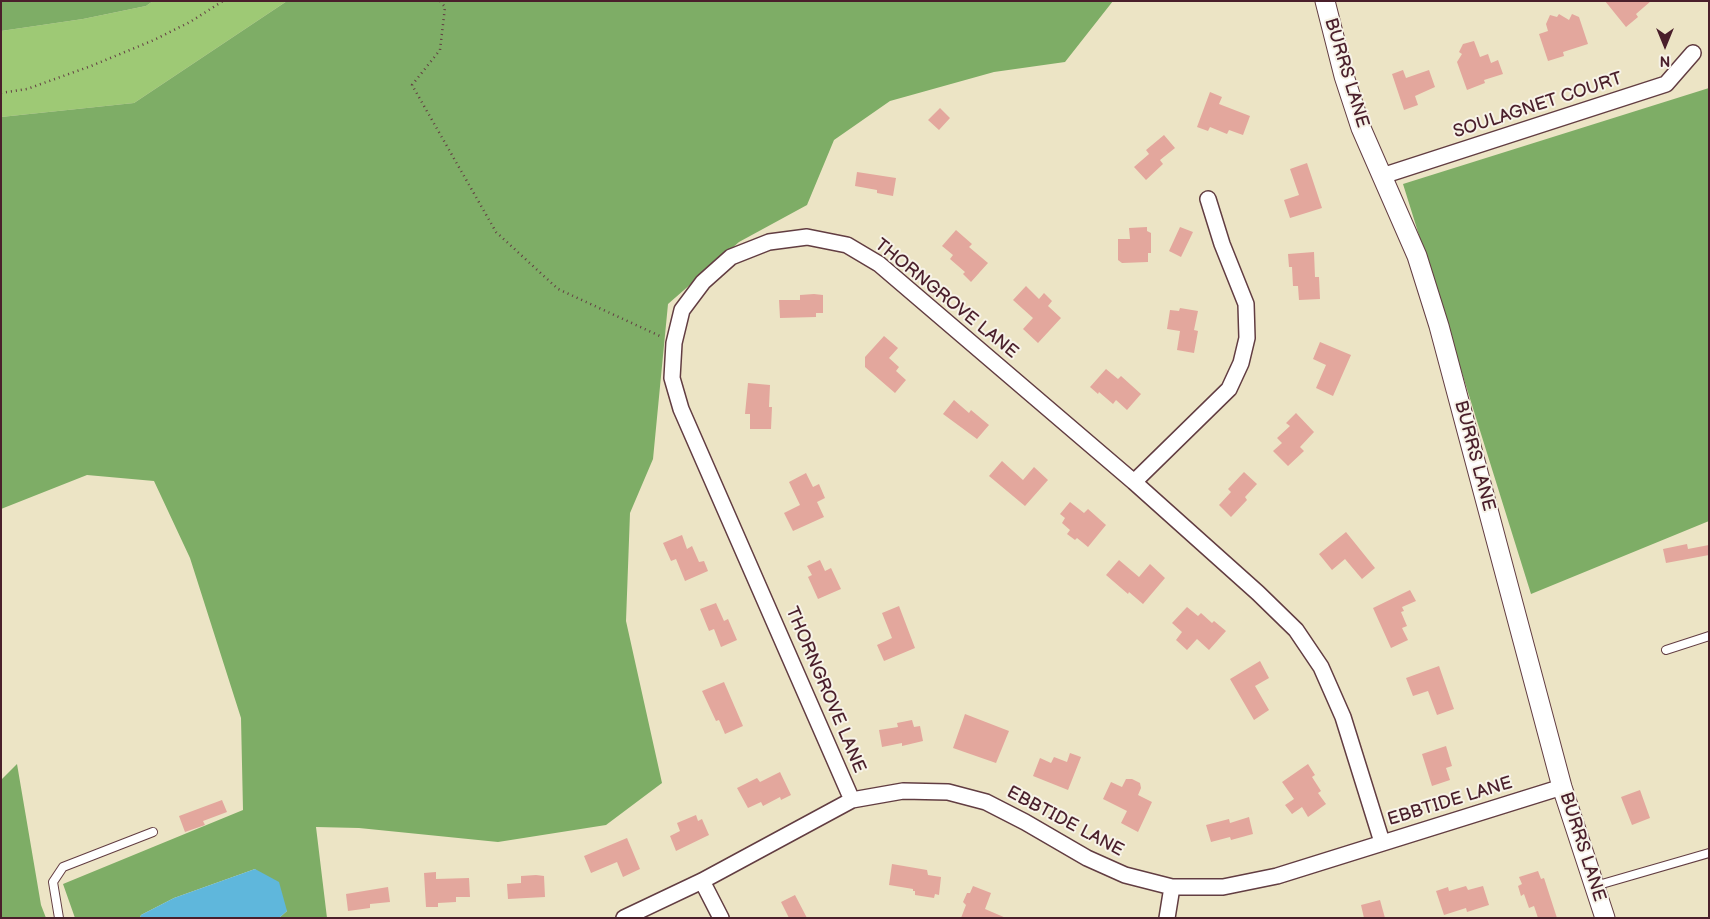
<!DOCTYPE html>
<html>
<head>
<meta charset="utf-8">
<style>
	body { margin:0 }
	#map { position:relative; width:1710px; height:919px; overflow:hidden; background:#ece4c5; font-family:"Balsamiq Sans",sans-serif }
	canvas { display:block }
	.frame { position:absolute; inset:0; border:2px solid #4a1f2b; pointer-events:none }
	.north { position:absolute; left:1640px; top:20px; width:50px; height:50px; -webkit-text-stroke:4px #f7f3e8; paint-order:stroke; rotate:180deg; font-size:14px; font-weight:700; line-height:20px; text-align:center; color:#4a1f2b }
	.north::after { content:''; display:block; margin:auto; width:18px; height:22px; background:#4a1f2b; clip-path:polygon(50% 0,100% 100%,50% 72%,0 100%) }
</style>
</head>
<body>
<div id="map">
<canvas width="1710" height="919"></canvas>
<div class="frame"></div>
<div class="north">N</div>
</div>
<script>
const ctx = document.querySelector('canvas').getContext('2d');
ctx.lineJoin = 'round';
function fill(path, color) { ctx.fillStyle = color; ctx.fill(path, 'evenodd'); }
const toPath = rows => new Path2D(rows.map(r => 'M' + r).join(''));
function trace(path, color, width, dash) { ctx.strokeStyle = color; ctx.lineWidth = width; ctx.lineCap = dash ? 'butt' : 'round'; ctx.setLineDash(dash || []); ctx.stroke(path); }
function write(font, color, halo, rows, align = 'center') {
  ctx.font = font + ' "Balsamiq Sans",sans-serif'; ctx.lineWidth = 4; ctx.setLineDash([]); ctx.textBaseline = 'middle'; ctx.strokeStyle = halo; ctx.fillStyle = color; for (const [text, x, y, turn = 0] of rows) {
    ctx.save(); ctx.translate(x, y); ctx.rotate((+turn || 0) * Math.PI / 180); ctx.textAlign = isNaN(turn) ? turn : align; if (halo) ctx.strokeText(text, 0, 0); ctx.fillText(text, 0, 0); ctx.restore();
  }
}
fill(toPath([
	[153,1,287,1,134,103,1,117,1,31,83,19,146,6]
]), '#9ec975');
fill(toPath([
	[1,1,153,1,146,6,83,19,1,31],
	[287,1,1113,1,1065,62,994,72,890,101,834,140,807,205,739,242,668,304,653,459,630,513,626,621,662,783,606,825,498,842,359,828,316,827,327,918,279,918,287,911,255,869,174,898,141,915,140,918,75,918,63,884,243,810,241,718,190,558,154,481,87,475,1,509,1,117,134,103],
	[1709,88,1709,521,1531,594,1403,184],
	[17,764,41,905,46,918,1,918,1,780]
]), '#7ead66');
fill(toPath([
	[255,869,279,882,287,911,279,918,140,918,141,915,174,898]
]), '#5fb7dc');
fill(toPath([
	[1605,1,1651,1,1636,14,1638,17,1626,27],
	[1559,14,1569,20,1572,14,1579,17,1588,44,1563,52,1564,56,1548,61,1539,34,1548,31,1546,24,1550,15,1557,17],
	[1474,41,1480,57,1488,54,1491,63,1498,60,1503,74,1484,80,1485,83,1467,90,1457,62,1462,54,1459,52,1463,44],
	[1403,70,1406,78,1429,70,1435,87,1415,96,1418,105,1404,110,1392,74],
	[1210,92,1222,97,1219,104,1250,116,1243,135,1229,130,1227,134,1210,127,1208,131,1197,127],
	[940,108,950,118,939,130,928,120],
	[1164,135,1175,148,1160,160,1163,164,1146,180,1134,167,1149,154,1146,150],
	[1307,163,1322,208,1290,218,1284,200,1299,195,1290,169],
	[857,172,896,178,893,196,877,193,877,190,855,186],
	[1147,227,1147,231,1151,233,1151,253,1148,253,1148,262,1122,263,1118,260,1118,239,1130,239,1129,228],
	[1180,227,1193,232,1181,257,1169,251],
	[956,230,972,244,969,247,988,263,971,282,963,274,965,272,950,259,953,255,942,246],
	[1314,252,1315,277,1319,277,1320,299,1299,300,1298,286,1293,286,1292,267,1289,267,1288,254],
	[1026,286,1039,299,1044,293,1052,301,1048,306,1061,318,1038,343,1023,329,1033,318,1013,300],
	[814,294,823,295,823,313,816,313,816,317,780,318,779,300,800,300,800,295],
	[1180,308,1198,311,1194,330,1198,331,1194,353,1177,350,1180,331,1167,329,1170,310,1179,311],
	[884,336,898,348,889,358,899,367,896,371,906,380,895,393,865,367,865,357],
	[1320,342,1351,355,1333,396,1316,388,1326,365,1313,359],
	[1106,369,1118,379,1121,376,1141,394,1127,410,1116,400,1113,404,1099,392,1098,394,1090,387],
	[748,383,770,385,769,407,772,407,771,429,750,429,750,414,745,414],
	[954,400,969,413,971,410,989,425,977,439,943,414],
	[1296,413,1314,432,1300,447,1304,451,1288,466,1273,451,1282,443,1277,438,1290,426,1286,423],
	[1002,461,1023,480,1034,467,1048,480,1025,506,989,476],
	[1244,472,1257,484,1245,497,1247,500,1231,517,1219,505,1231,492,1228,489],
	[806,473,813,487,819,484,825,498,817,502,824,517,793,531,784,513,800,505,789,482],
	[1070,502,1084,513,1088,509,1106,525,1088,547,1077,538,1075,540,1067,534,1070,530,1062,523,1065,518,1060,514],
	[1346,532,1375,568,1362,579,1345,559,1332,570,1319,554],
	[682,535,687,549,692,546,699,562,704,561,708,571,685,581,676,559,671,561,663,543],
	[1687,544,1688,549,1709,545,1709,555,1666,563,1663,549],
	[820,560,825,571,831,568,841,589,818,599,808,577,812,575,807,566],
	[1119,560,1139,577,1150,564,1165,578,1143,604,1129,592,1128,594,1106,575],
	[1410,590,1416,601,1402,607,1404,611,1401,612,1407,626,1402,628,1408,640,1391,648,1373,608],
	[716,603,724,621,728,619,737,640,721,647,714,629,709,631,700,609],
	[899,606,915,648,884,661,877,645,892,638,882,613],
	[1187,607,1198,616,1201,613,1212,623,1214,621,1226,631,1209,650,1197,639,1187,650,1176,640,1182,632,1172,623],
	[1260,661,1269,678,1255,686,1269,710,1254,720,1230,679],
	[1439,666,1454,709,1437,715,1428,691,1413,696,1406,678],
	[724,682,743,726,725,734,719,720,716,721,702,691],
	[965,714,1009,731,996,763,953,748],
	[912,720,914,727,920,726,923,741,902,746,902,743,882,747,879,730,898,727,897,723],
	[1446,746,1452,766,1446,768,1450,780,1432,786,1422,754],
	[1070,753,1081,757,1068,790,1033,776,1040,758,1051,763,1054,757,1067,762],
	[1308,764,1315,775,1312,777,1321,791,1318,793,1326,804,1308,817,1302,807,1292,814,1285,805,1294,799,1282,782],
	[780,772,791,795,781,800,780,797,763,806,761,802,748,808,737,788,757,778,760,782],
	[1126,779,1132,779,1140,783,1141,788,1138,795,1152,802,1138,832,1121,823,1127,811,1103,799,1111,782,1122,787],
	[1640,790,1650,818,1632,825,1621,797],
	[222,800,227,812,203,821,205,825,185,832,179,816],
	[696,815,698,821,702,819,709,835,676,851,670,836,680,831,677,823],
	[1249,817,1253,834,1231,840,1230,837,1211,842,1206,825,1229,819,1230,823],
	[627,838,640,869,623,877,617,862,591,873,584,856],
	[892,864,927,870,928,875,941,877,939,895,935,894,934,898,915,895,915,891,913,891,913,889,889,885],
	[1538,871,1541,879,1544,878,1557,918,1538,918,1534,906,1529,908,1524,894,1521,896,1518,886,1522,884,1519,877],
	[436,872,436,879,469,878,470,897,456,897,456,902,438,903,438,907,426,907,424,873],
	[536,875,544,876,545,897,508,899,507,884,521,883,521,876],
	[973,886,991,893,985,909,1006,918,961,918,966,905,963,902,967,893,970,893],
	[1466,886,1468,890,1483,886,1489,905,1467,912,1466,908,1444,915,1436,891,1448,887,1449,891],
	[388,887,390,902,370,904,370,908,348,911,346,894],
	[795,895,807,918,789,918,781,902],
	[1380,900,1385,918,1364,918,1361,905]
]), '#e3a79d');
const service = toPath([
	[1666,650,1709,636],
	[1595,886,1709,853],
	[59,918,53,882,63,867,153,832]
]);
const minor = toPath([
	[1382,176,1666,84,1693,53],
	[1134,482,1229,389,1241,363,1247,338,1246,304,1222,244,1208,199],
	[852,800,681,409,672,378,674,343,682,310,703,282,731,257,769,242,807,237,847,245,879,264,1134,482,1258,593,1296,630,1321,667,1343,717,1382,842],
	[702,881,721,918],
	[624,918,702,881,852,800,903,791,948,792,986,802,1025,822,1087,858,1125,875,1172,887,1223,887,1277,876,1562,787],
	[1167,918,1172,887]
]);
const tertiary = toPath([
	[1325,1,1344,76,1361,128,1417,256,1439,326,1562,787,1605,918]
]);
trace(service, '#623d42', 10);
trace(minor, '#623d42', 18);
trace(tertiary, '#623d42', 21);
trace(toPath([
	[440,1,445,7,440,50,412,85,496,232,558,289,662,337],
	[1,93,27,89,91,66,154,40,190,22,223,1]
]), '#623d42', 2.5, [1, 4]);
trace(service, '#fff', 8);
trace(minor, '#fff', 15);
trace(tertiary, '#fff', 19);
write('18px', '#4a1f2b', '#f7f3e8', [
	["BURRS LANE",1346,73,73],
	["SOULAGNET COURT",1538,106,-18],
	["THORNGROVE LANE",946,299,39],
	["BURRS LANE",1474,456,75],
	["THORNGROVE LANE",825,690,67],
	["EBBTIDE LANE",1450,802,-17],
	["EBBTIDE LANE",1065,822,28],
	["BURRS LANE",1582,847,72]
]);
</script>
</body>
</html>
